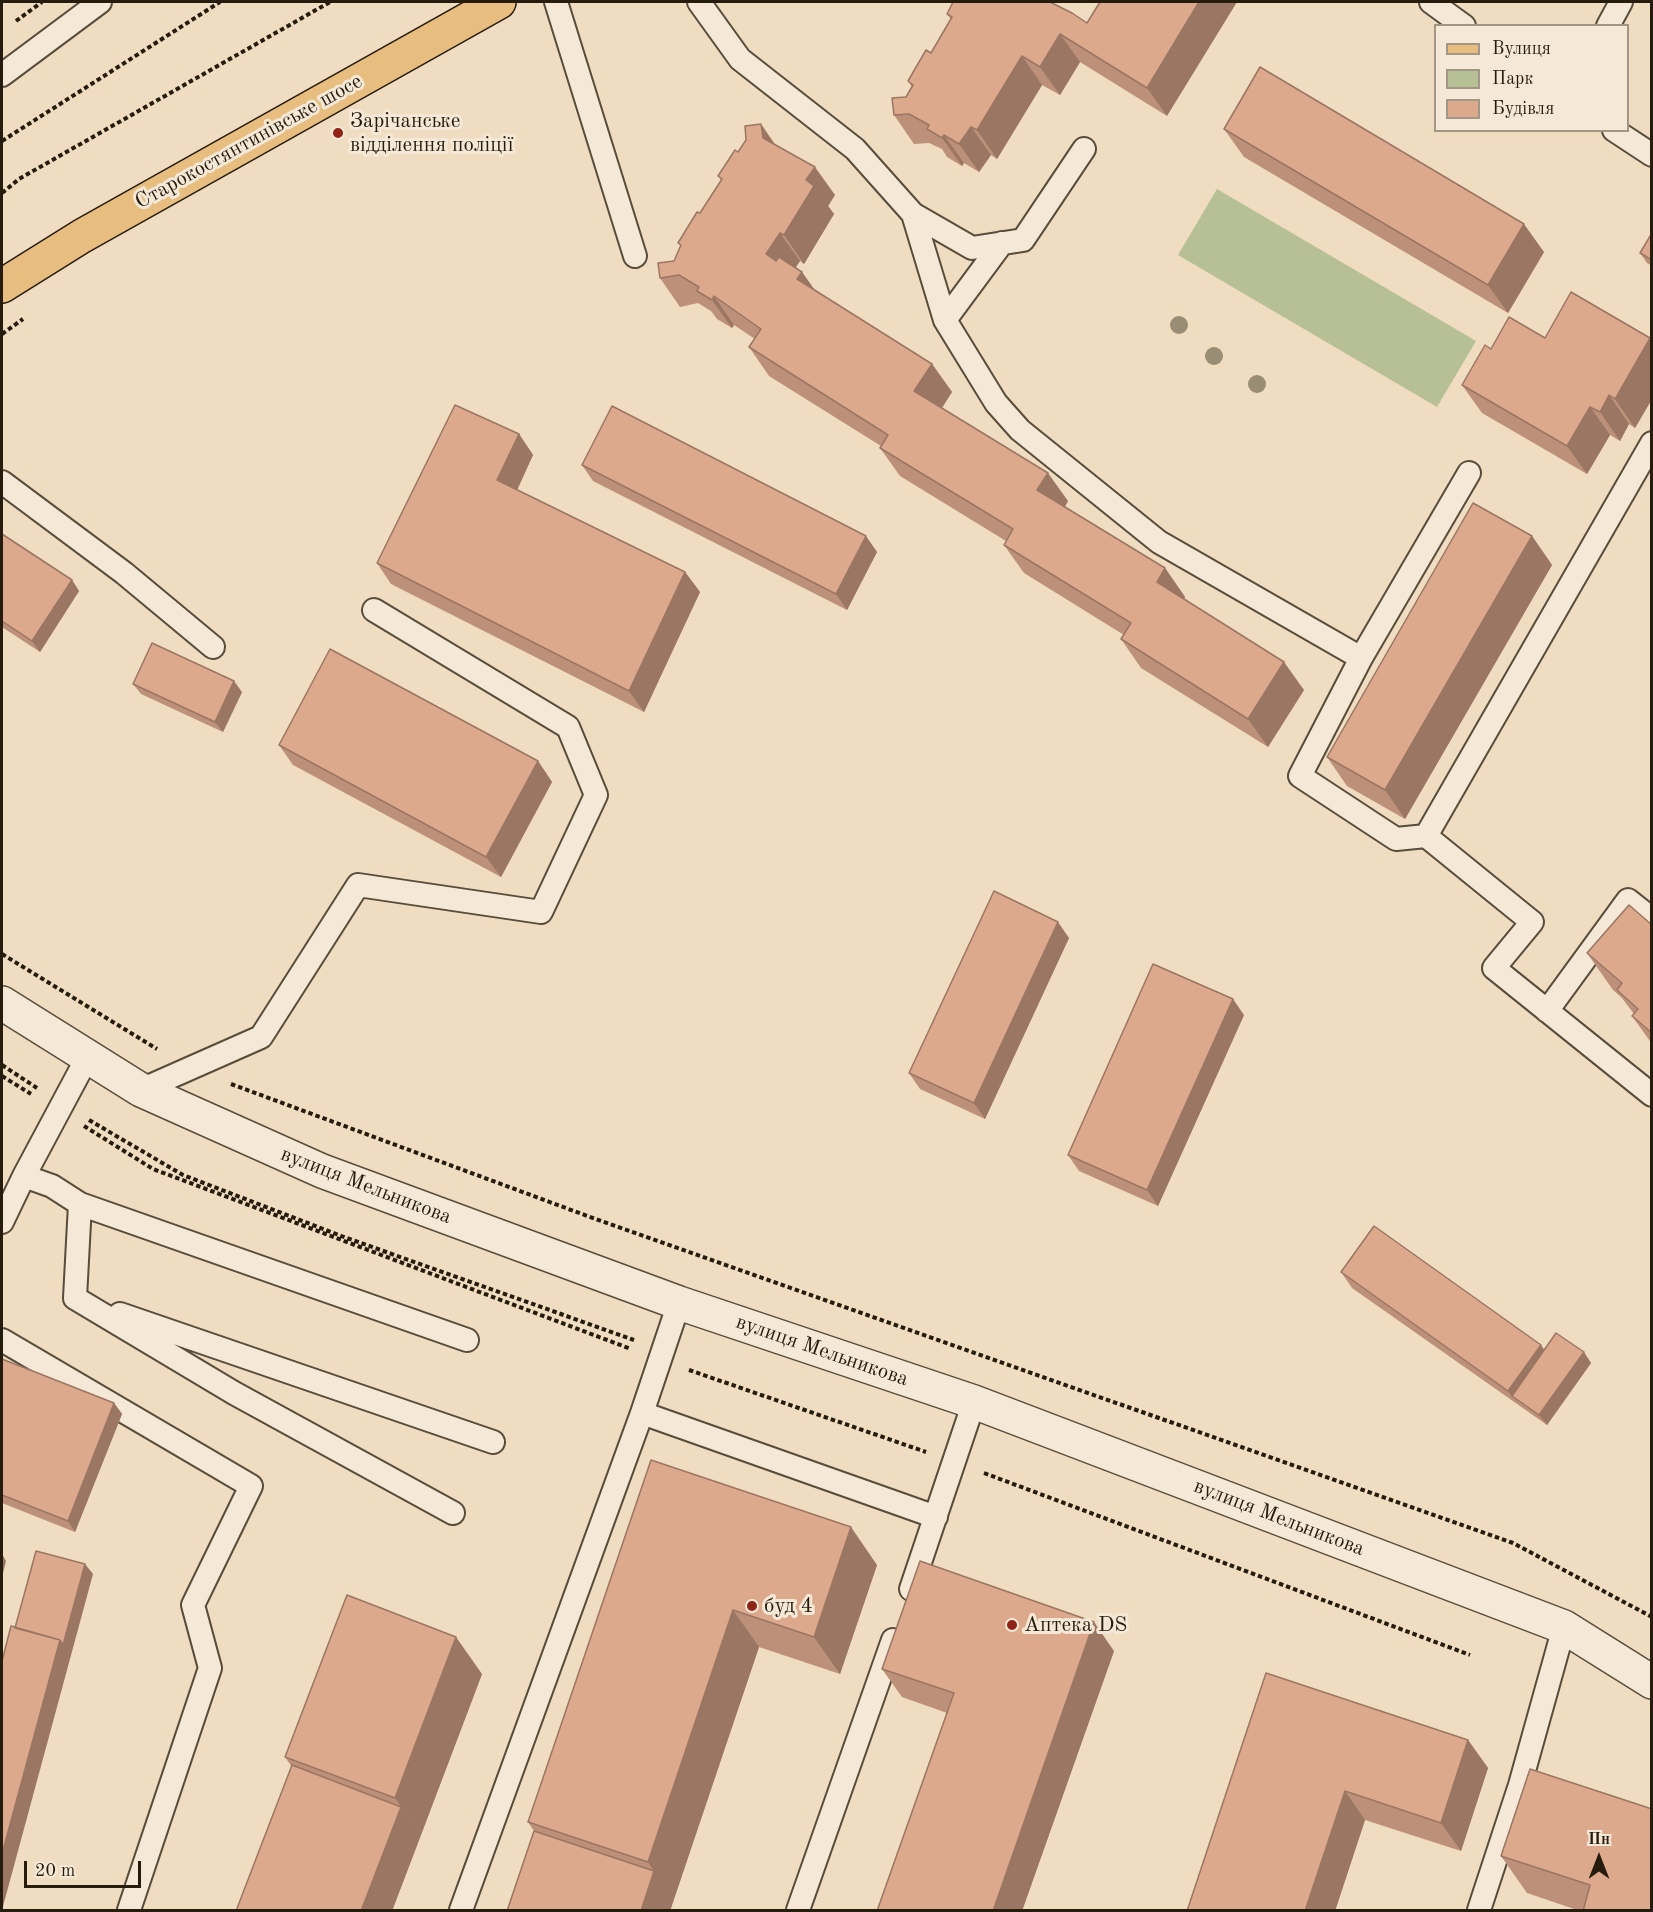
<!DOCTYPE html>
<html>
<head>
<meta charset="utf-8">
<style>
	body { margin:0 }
	#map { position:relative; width:1653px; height:1912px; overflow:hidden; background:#efdcc1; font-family:"Old Standard TT",serif }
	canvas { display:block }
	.frame { position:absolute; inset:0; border:3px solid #261c0e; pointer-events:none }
	.legend { position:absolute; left:1434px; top:24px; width:195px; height:108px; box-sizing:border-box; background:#f5e8d7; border:2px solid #a29687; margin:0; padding:8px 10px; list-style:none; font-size:18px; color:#261c0e }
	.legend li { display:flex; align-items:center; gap:12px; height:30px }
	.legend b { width:30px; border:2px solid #a29687 }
	.north { position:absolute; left:1569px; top:1828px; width:60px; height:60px; -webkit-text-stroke:4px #f5e8d7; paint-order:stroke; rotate:0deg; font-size:16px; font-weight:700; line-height:24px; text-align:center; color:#261c0e }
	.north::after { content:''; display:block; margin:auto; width:21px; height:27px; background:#261c0e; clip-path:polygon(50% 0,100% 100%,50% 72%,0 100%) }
	.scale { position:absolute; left:24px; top:1861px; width:117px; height:27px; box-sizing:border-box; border:3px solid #261c0e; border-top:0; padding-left:8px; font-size:18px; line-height:21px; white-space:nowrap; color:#261c0e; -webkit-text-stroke:4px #f5e8d7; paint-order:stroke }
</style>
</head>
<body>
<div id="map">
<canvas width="1653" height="1912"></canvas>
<div class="frame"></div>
<ul class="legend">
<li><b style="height:8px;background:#e8be80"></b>Вулиця</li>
<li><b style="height:16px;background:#b7c094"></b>Парк</li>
<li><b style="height:16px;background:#dca98d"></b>Будівля</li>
</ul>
<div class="north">Пн</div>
<div class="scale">20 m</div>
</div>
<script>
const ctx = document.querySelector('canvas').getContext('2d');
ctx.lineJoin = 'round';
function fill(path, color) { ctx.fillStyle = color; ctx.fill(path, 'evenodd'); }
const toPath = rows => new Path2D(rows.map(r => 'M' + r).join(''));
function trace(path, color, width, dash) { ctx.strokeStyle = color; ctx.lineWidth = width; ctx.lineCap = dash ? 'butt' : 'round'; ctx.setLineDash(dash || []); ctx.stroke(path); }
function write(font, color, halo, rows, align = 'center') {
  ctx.font = font + ' "Old Standard TT",serif'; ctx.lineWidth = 6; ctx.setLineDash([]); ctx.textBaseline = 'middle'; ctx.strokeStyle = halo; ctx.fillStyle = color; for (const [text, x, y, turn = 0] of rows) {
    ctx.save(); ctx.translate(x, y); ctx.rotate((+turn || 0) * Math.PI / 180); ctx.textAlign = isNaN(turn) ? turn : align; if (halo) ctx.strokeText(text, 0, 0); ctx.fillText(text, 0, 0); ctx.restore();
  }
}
fill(toPath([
	[1217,189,1476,341,1437,407,1178,255]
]), '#b7c094');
const service = toPath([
	[556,2,635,256],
	[699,2,740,59,855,149,913,214,945,320,996,403,1020,430,1159,542,1361,658,1300,776,1396,839,1426,836,1652,443],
	[1431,2,1464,26],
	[1608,26,1621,2],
	[2,75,100,2],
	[1614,130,1652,155],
	[913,214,972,248,1023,240,1084,149],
	[945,320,1002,243],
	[2,482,124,573,213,647],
	[1361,658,1469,473],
	[1426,836,1532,922,1494,968,1652,1095],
	[1547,1011,1628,900,1652,919],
	[141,1090,261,1037,358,885,541,912,596,795,568,727,374,610],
	[24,1176,52,1186,80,1204,75,1298,234,1393,453,1513],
	[80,1204,467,1340],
	[2,1222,24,1176,87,1058],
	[120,1314,493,1442],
	[2,1340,251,1486,193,1605,210,1668,129,1910],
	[642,1413,936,1517],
	[911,1589,974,1402],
	[461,1910,642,1413,679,1303],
	[798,1910,893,1640],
	[1479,1910,1520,1785,1564,1627]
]);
const minor = toPath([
	[2,1003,141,1090,322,1171,679,1303,974,1402,1564,1627,1652,1682]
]);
const primary = toPath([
	[2,286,82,236,499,2]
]);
trace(service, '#584c3b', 26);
trace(minor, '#584c3b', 36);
trace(primary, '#261c0e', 36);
trace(toPath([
	[16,21,42,2],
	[2,141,220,2],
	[2,193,19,179,330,2],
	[2,334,23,319],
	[2,954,157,1049],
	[2,1065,37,1088],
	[2,1076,31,1094],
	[231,1084,601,1221,1513,1543,1652,1617],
	[89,1120,183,1175,344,1237,634,1340],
	[84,1126,153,1169,631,1349],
	[689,1370,926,1452],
	[984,1473,1470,1655]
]), '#261c0e', 4, [4.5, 3]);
trace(service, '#f5e8d7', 22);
trace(minor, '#f5e8d7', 33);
trace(primary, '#e8be80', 33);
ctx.fillStyle = '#998d75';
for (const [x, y] of [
	[1179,325],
	[1214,356],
	[1257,384]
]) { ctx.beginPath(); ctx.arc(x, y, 9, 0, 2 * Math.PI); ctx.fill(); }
fill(toPath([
	[1100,2,1167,116,1080,62,1060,95,1042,85,997,159,991,155,979,172,964,163,962,166,947,157,942,149,929,143,914,144,894,115,912,87,908,81,931,53,951,19,947,14,1087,23],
	[1224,129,1544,252,1508,313,1244,157],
	[776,145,835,195,828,206,834,214,804,264,800,261,795,268,802,272,814,290,932,364,952,392,942,408,1068,501,1065,507,1165,568,1185,597,1184,599,1304,690,1268,747,1141,668,1121,639,1124,635,1024,573,1004,545,1006,541,900,476,880,448,881,446,769,376,749,347,755,339,734,325,732,328,717,319,711,311,698,303,680,307,660,278,674,261,681,247,678,243,700,213,721,180,718,176,738,152],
	[1652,233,1652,266,1647,263,1640,253],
	[1545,338,1652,340,1652,399,1635,428,1629,424,1620,441,1610,435,1587,474,1482,413,1462,385,1491,349],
	[519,434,533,455,517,490,685,572,700,592,644,712,391,584,377,563],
	[582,465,877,552,847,610,593,481],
	[2,534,72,580,79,591,40,652,2,627],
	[1532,536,1552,565,1405,819,1347,786,1327,757],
	[133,684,242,692,223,732,141,694],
	[279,745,538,761,552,782,501,877,293,765],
	[1652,925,1652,1044,1632,1016,1634,1014,1622,998,1613,990,1587,953],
	[1069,938,985,1119,920,1089,909,1073],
	[1244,1015,1158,1206,1079,1171,1068,1155],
	[1341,1272,1544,1350,1591,1363,1547,1425,1352,1288],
	[2,1359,114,1403,122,1414,75,1532,2,1503],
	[651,1460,877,1565,840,1674,759,1647,670,1911,507,1911,534,1831,528,1822],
	[1114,1651,1022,1911,877,1911,947,1713,902,1697,882,1669],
	[1266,1673,1468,1740,1488,1768,1461,1851,1365,1820,1335,1911],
	[482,1674,392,1911,285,1757],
	[1652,1809,1652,1911,1580,1911,1527,1893,1501,1856]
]), '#bd9179');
fill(toPath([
	[1199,2,1237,2,1167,116,1147,88],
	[1060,34,1080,62,1060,95,1040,67],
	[1022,56,1042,85,997,159,977,130],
	[761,124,781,153,763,138],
	[971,127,991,155,979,172,959,144],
	[944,135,964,163,962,166,942,138],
	[815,167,835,195,828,206,834,214,804,264,784,235,806,180],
	[1524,224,1544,252,1508,313,1488,285],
	[780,233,800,261,786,282,766,254],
	[802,272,822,300,797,279],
	[714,296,734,325,732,328,712,300],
	[1650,338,1652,340,1652,399,1635,428,1615,399],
	[932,364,952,392,934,420,914,391],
	[1609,395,1629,424,1620,441,1600,412],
	[1590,407,1610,435,1587,474,1567,446],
	[519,434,533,455,512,501,497,480],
	[1048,473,1068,501,1057,518,1037,490],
	[866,536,877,552,847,610,836,594],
	[1532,536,1552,565,1405,819,1385,790],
	[1165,568,1185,597,1177,610,1157,582],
	[685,572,700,592,644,712,629,691],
	[72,580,79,591,40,652,32,641],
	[1284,662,1304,690,1268,747,1248,719],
	[234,681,242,692,223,732,215,722],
	[538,761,552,782,501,877,486,857],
	[1058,922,1069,938,985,1119,974,1103],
	[1233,999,1244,1015,1158,1206,1147,1190],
	[1541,1345,1552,1361,1512,1396,1508,1391],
	[1584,1352,1591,1363,1547,1425,1539,1415],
	[114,1403,122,1414,75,1532,68,1521],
	[851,1527,877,1565,840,1674,814,1637],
	[2,1554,6,1561,2,1577],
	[85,1564,93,1574,2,1910,2,1854,60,1640],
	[733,1610,759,1647,670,1911,641,1911,654,1871,648,1862],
	[1094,1622,1114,1651,1022,1911,993,1911],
	[456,1637,482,1674,421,1835,395,1798],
	[1468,1740,1488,1768,1461,1851,1441,1823],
	[1345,1791,1365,1820,1335,1911,1305,1911],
	[401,1807,421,1835,392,1911,361,1911]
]), '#9a7663');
const building = toPath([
	[953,2,1050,2,1072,13,1087,23,1100,2,1199,2,1147,88,1060,34,1040,67,1022,56,977,130,971,127,959,144,944,135,942,138,927,129,929,125,909,114,894,115,892,98,906,97,913,85,908,81,926,50,931,53,952,17,947,14,953,2],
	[1260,67,1524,224,1488,285,1224,129,1260,67],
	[761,124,763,138,815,167,806,180,814,186,784,235,780,233,766,254,776,261,779,257,802,272,797,279,932,364,914,391,1048,473,1037,490,1165,568,1157,582,1284,662,1248,719,1121,639,1131,623,1004,545,1013,529,880,448,888,435,749,347,761,329,714,296,712,300,697,291,699,287,679,275,660,278,658,263,674,261,681,245,678,243,697,212,700,213,722,179,718,176,735,150,738,152,746,140,745,126,761,124],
	[1652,233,1652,260,1640,253,1652,233],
	[1571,292,1650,338,1615,399,1609,395,1600,412,1590,407,1567,446,1462,385,1485,345,1491,349,1509,317,1545,338,1571,292],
	[455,405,519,434,497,480,685,572,629,691,377,563,455,405],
	[612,406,866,536,836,594,582,465,612,406],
	[1473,503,1532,536,1385,790,1327,757,1473,503],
	[2,534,72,580,32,641,2,621,2,534],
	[152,643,234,681,215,722,133,684,152,643],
	[330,649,538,761,486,857,279,745,330,649],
	[994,891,1058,922,974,1103,909,1073,994,891],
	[1629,905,1652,925,1652,1033,1632,1016,1638,1009,1617,990,1622,983,1587,953,1629,905],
	[1153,964,1233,999,1147,1190,1068,1155,1153,964],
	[1374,1226,1541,1345,1508,1391,1341,1272,1374,1226],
	[1556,1333,1584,1352,1539,1415,1512,1396,1556,1333],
	[2,1359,114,1403,68,1521,2,1495,2,1359],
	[651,1460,851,1527,814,1637,733,1610,648,1862,528,1822,651,1460],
	[36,1551,85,1564,63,1645,60,1640,15,1628,36,1551],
	[920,1561,1094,1622,993,1911,877,1911,954,1693,882,1669,920,1561],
	[347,1595,456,1637,395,1798,285,1757,347,1595],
	[11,1626,60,1640,2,1854,2,1661,11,1626],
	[1266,1673,1468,1740,1441,1823,1345,1791,1305,1911,1187,1911,1266,1673],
	[292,1765,401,1807,361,1911,236,1911,292,1765],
	[1530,1769,1652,1809,1652,1911,1583,1911,1590,1885,1501,1856,1530,1769],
	[534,1831,654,1871,641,1911,507,1911,534,1831]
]);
fill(building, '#dca98d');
trace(building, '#9a7663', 1.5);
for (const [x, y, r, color] of [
	[338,133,6,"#8f2418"],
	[752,1606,6,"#8f2418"],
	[1012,1625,6,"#8f2418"]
]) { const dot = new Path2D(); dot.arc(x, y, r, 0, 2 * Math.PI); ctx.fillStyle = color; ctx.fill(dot); trace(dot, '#f5e8d7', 2); }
write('21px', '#261c0e', '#f5e8d7', [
	["Зарічанське",350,121],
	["відділення поліції",350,145],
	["буд 4",764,1606],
	["Аптека DS",1024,1625]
], 'left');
write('21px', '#261c0e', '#f5e8d7', [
	["Старокостянтинівське шосе",249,142,-29],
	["вулиця Мельникова",366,1186,21],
	["вулиця Мельникова",822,1351,19],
	["вулиця Мельникова",1279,1518,21]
]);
</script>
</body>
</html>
